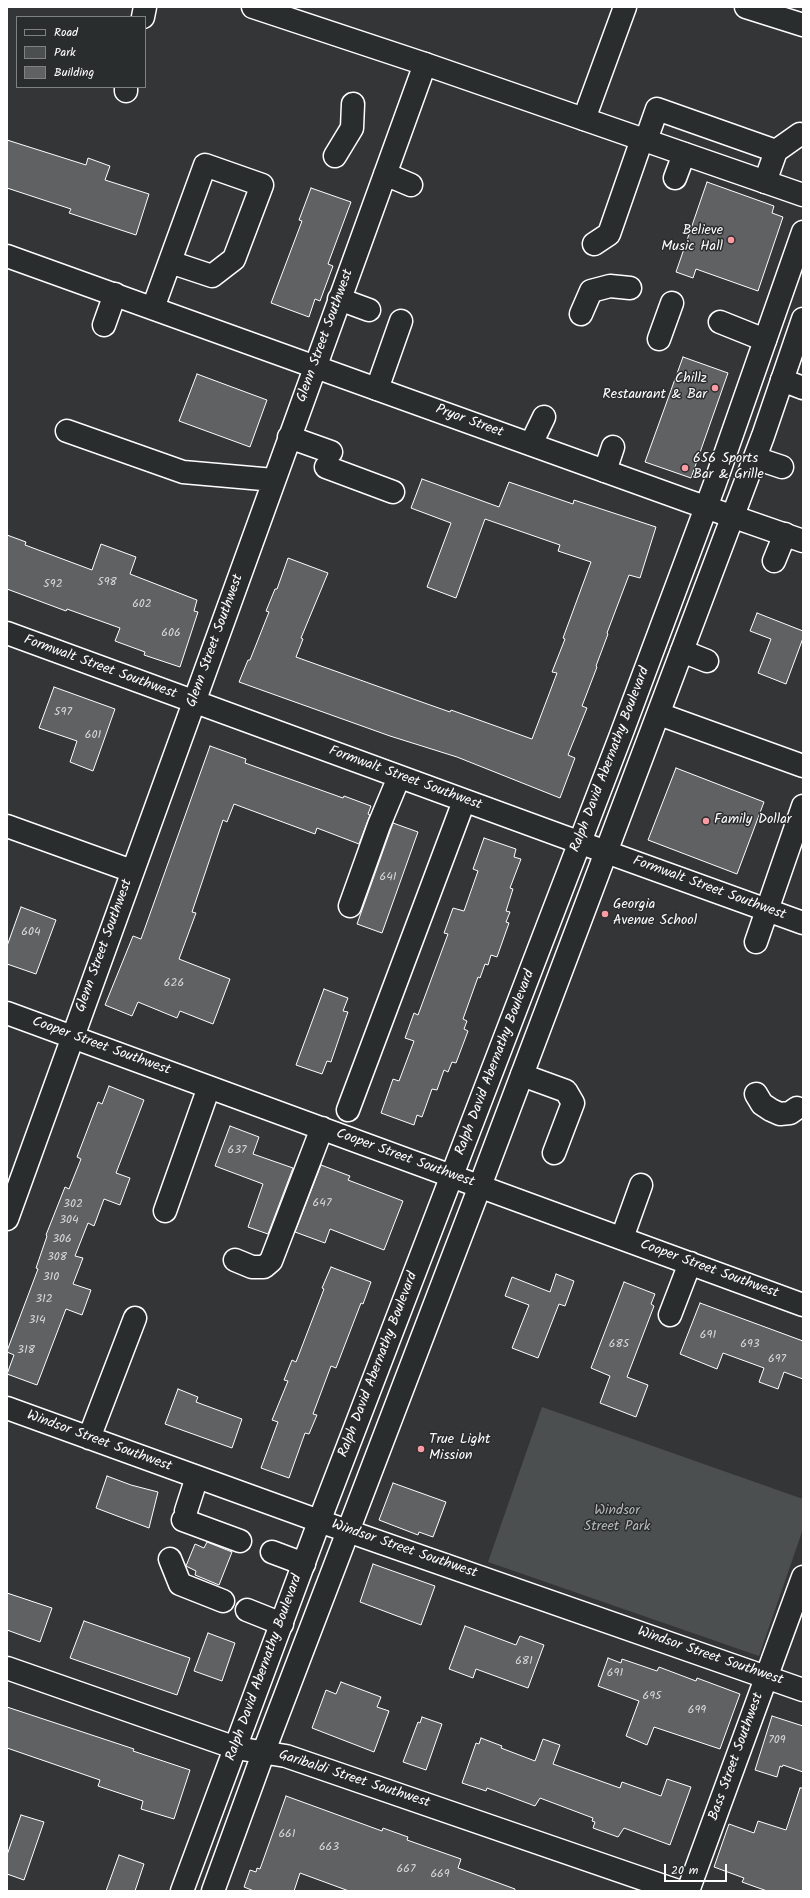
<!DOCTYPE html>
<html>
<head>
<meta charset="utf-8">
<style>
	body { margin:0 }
	#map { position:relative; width:810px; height:1898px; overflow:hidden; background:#333536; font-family:Kalam,sans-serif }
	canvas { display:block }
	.frame { position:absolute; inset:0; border:8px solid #fff; pointer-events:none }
	.legend { position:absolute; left:16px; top:16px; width:130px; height:72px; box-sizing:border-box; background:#2a2d2e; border:1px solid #7f8182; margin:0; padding:5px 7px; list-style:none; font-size:12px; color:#fff }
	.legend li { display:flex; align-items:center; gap:8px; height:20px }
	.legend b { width:20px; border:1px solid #7f8182 }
	.scale { position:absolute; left:664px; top:1864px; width:63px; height:18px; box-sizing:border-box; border:2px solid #fff; border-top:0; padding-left:5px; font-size:12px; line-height:14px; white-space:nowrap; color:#fff; -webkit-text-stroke:3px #2a2d2e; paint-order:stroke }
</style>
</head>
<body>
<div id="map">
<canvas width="810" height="1898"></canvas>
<div class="frame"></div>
<ul class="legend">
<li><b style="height:5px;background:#2a2d2e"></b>Road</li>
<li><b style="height:11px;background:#4c4f50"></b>Park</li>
<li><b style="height:11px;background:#5f6162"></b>Building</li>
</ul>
<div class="scale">20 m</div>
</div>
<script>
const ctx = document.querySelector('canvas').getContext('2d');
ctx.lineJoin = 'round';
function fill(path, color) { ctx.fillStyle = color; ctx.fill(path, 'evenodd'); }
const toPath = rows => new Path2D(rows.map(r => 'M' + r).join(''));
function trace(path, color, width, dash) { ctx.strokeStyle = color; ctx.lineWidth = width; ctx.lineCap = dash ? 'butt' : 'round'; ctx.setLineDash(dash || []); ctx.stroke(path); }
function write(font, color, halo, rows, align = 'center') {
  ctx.font = font + ' Kalam,sans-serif'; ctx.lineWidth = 3; ctx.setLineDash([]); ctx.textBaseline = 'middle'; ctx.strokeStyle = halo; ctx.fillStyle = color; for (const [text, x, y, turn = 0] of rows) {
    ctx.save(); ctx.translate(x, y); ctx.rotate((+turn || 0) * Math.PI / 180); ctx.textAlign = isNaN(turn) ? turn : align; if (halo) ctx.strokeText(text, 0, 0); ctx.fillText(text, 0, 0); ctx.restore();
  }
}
fill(toPath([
	[542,1407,803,1499,803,1529,759,1656,488,1562]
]), '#4c4f50');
const building = toPath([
	[7,140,86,165,88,158,110,166,105,180,149,194,136,235,69,213,71,209,7,188,7,140],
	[707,182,774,206,772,213,783,217,758,291,696,269,693,278,676,272,707,182],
	[311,188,351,202,328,264,333,266,320,301,315,299,309,317,271,303,302,221,299,220,311,188],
	[683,357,728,373,691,478,645,462,683,357],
	[197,374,267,400,250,447,179,421,197,374],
	[422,479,499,507,509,482,573,504,574,500,656,527,640,578,629,575,607,633,608,634,596,666,597,667,582,706,587,708,568,755,575,758,560,798,457,757,390,736,239,682,248,660,250,660,269,612,266,611,275,589,277,589,288,558,328,573,301,638,303,639,296,657,416,700,450,712,451,710,532,739,557,673,552,672,565,639,563,638,591,562,558,551,560,545,485,519,456,598,427,587,451,523,411,508,422,479],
	[7,535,26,542,25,545,92,570,101,544,136,557,130,574,197,600,194,611,198,612,180,667,144,655,145,652,115,641,120,628,67,609,66,611,7,589,7,535],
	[757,613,803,631,803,638,786,684,758,673,771,639,750,631,757,613],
	[54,687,115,709,93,771,70,762,77,741,39,728,54,687],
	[210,746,246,759,245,763,343,798,344,796,371,806,368,814,370,815,359,844,317,828,315,834,234,804,227,822,223,820,192,912,196,913,179,959,230,979,213,1024,180,1011,177,1018,138,1002,132,1016,105,1005,133,936,141,939,210,746],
	[676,768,764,802,737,874,648,840,676,768],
	[393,823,418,832,382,933,357,924,393,823],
	[484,838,516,849,514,857,521,859,510,888,513,889,506,911,510,912,506,922,509,923,497,957,491,955,488,965,485,964,480,978,478,977,463,1019,467,1021,464,1029,468,1031,456,1063,452,1062,448,1072,444,1070,437,1090,432,1089,422,1117,417,1115,414,1125,381,1113,393,1079,399,1081,414,1041,405,1038,414,1013,418,1015,448,934,444,933,453,908,464,911,478,871,473,869,484,838],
	[21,907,56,920,36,974,7,964,7,946,21,907],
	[324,989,348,998,343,1011,348,1012,331,1062,327,1061,322,1074,296,1065,324,989],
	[109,1086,144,1100,116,1173,130,1178,120,1205,104,1199,94,1226,88,1223,75,1256,83,1258,73,1284,91,1290,82,1315,66,1309,37,1385,7,1374,14,1355,7,1352,7,1351,38,1269,36,1268,47,1236,46,1235,65,1187,69,1189,81,1159,77,1157,98,1102,102,1104,109,1086],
	[230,1126,259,1137,253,1154,293,1168,268,1234,248,1227,263,1184,215,1166,230,1126],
	[321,1165,350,1176,348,1180,403,1201,384,1250,330,1229,325,1243,295,1232,321,1165],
	[331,1267,371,1282,363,1304,361,1303,336,1368,331,1366,313,1414,317,1415,309,1434,305,1433,289,1478,261,1468,278,1422,272,1420,288,1381,284,1380,292,1360,296,1362,324,1289,322,1288,331,1267],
	[556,1274,574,1281,565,1306,559,1304,538,1358,512,1348,529,1305,505,1296,512,1277,550,1292,556,1274],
	[624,1282,655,1294,651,1304,654,1306,627,1377,648,1385,636,1417,600,1403,610,1376,591,1368,624,1282],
	[700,1303,803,1341,803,1379,784,1372,778,1389,759,1382,764,1368,723,1353,717,1369,680,1354,700,1303],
	[178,1389,198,1397,196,1402,242,1419,232,1448,165,1424,178,1389],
	[107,1476,131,1485,158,1492,149,1528,96,1508,107,1476],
	[393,1483,446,1502,433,1537,419,1532,418,1535,379,1520,393,1483],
	[207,1542,232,1552,219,1585,195,1575,196,1571,186,1566,195,1544,204,1548,207,1542],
	[373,1564,435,1586,421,1625,360,1602,373,1564],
	[7,1593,52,1608,40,1642,7,1630,7,1593],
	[84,1621,190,1658,177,1695,70,1658,84,1621],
	[465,1626,516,1645,520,1636,544,1645,528,1688,476,1669,473,1678,449,1669,465,1626],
	[208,1633,235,1643,222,1681,194,1671,208,1633],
	[608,1658,621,1663,622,1659,657,1671,659,1667,696,1681,697,1678,740,1694,720,1749,654,1727,647,1745,626,1736,639,1701,598,1686,608,1658],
	[341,1682,381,1697,377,1707,389,1711,374,1752,312,1728,326,1690,336,1694,341,1682],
	[7,1707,134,1749,133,1751,190,1770,174,1819,141,1809,143,1801,98,1786,100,1780,7,1748,7,1707],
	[772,1716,803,1726,803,1772,783,1765,782,1767,780,1766,777,1777,755,1770,772,1716],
	[422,1717,442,1724,426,1770,403,1762,418,1722,420,1723,422,1717],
	[481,1738,502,1746,501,1748,535,1761,543,1739,560,1745,553,1764,620,1788,622,1782,661,1796,667,1779,691,1787,670,1845,624,1828,618,1837,593,1828,595,1822,592,1821,593,1818,540,1798,535,1806,487,1788,486,1791,462,1783,476,1743,479,1744,481,1738],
	[800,1788,803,1788,803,1891,767,1891,742,1882,744,1878,714,1867,729,1824,754,1833,758,1821,786,1830,800,1788],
	[286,1796,382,1831,383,1828,408,1837,407,1840,461,1859,458,1868,515,1889,515,1891,349,1891,300,1873,294,1891,254,1891,244,1887,250,1870,256,1872,257,1868,260,1869,286,1796],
	[21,1815,44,1822,24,1880,7,1874,7,1855,21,1815],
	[119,1855,144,1864,135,1891,106,1891,119,1855]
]);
fill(building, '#5f6162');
trace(building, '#fff', 1);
const minor = toPath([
	[746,7,803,25],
	[143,17,145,7],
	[126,91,126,87],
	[584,119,625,7],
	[646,140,657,109,776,151],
	[335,156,352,128,353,104],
	[385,174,411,185],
	[675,178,684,154],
	[765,182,776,151,800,134,803,135],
	[594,244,609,234,642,139],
	[339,299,369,310],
	[153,308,205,165,262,185,234,259,212,276,170,262],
	[581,314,591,291,610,286,630,288],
	[720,322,765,340],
	[104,325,115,294],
	[659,339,672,303],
	[782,380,803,388],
	[377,389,401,321],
	[67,431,183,472,274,480],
	[289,437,331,452],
	[531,444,544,417],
	[755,458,782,467],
	[326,467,393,492],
	[605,471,613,447],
	[774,561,785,534],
	[7,633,559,835,803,923],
	[682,651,707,661],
	[659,714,803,766],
	[7,826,132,871],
	[350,906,379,825,399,777],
	[756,942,803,806],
	[7,1013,803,1305],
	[522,1075,566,1091,573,1103,554,1153],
	[756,1094,762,1104,771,1110,780,1114,790,1113,797,1108],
	[348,1110,464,801],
	[165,1211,209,1087],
	[7,1219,425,64],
	[622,1238,641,1185],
	[235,1260,252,1267,264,1267,271,1261,322,1128],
	[670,1315,690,1263],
	[7,1408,319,1521,803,1690],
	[89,1438,135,1318],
	[186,1511,197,1477],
	[183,1520,240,1541],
	[272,1552,304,1564],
	[170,1559,180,1584,223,1601],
	[247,1610,282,1624],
	[7,1668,236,1748,286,1756,678,1891],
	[688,1891,803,1577]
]);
const major = toPath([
	[253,7,425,64,803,195],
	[7,256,688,501,803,541],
	[182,1891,325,1506,621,735,714,486,803,232],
	[213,1891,264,1751,480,1186,720,550,763,436,803,319]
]);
trace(minor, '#fff', 25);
trace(major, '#fff', 25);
trace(minor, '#2a2d2e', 22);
trace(major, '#2a2d2e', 22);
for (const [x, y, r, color] of [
	[731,240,4,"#ff9aa2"],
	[715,388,4,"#ff9aa2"],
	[685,468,4,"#ff9aa2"],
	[706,821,4,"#ff9aa2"],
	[605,914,4,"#ff9aa2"],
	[421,1449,4,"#ff9aa2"]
]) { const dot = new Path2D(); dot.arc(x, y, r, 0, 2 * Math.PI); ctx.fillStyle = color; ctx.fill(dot); trace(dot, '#2a2d2e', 1.5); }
write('12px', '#d7d8d8', null, [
	["598",107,583],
	["592",53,585],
	["602",142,605],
	["606",171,634],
	["597",63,713],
	["601",93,736],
	["641",388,878],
	["604",31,933],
	["626",174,984],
	["637",237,1151],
	["647",322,1204],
	["302",73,1205],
	["304",69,1221],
	["306",62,1240],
	["308",57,1258],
	["310",51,1278],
	["312",44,1300],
	["314",37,1321],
	["691",708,1336],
	["685",619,1345],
	["693",750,1345],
	["318",26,1351],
	["697",777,1360],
	["681",524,1662],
	["691",615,1674],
	["695",652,1697],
	["699",697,1711],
	["709",777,1741],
	["661",287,1835],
	["663",329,1848],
	["667",406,1870],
	["669",440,1875]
]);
write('14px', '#fff', '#2a2d2e', [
	["Believe",723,232,"right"],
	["Music Hall",723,248,"right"],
	["Chillz",707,380,"right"],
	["Restaurant & Bar",707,396,"right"],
	["656 Sports",693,460],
	["Bar & Grille",693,476],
	["Family Dollar",714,821],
	["Georgia",613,906],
	["Avenue School",613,922],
	["True Light",429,1441],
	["Mission",429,1457]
], 'left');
write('14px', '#fff', '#2a2d2e', [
	["Glenn Street Southwest",326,336,-70],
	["Pryor Street",469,422,20],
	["Glenn Street Southwest",216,641,-70],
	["Formwalt Street Southwest",100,668,20],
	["Ralph David Abernathy Boulevard",611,760,-69],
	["Formwalt Street Southwest",405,779,20],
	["Formwalt Street Southwest",709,889,20],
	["Glenn Street Southwest",105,946,-70],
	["Cooper Street Southwest",101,1047,20],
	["Ralph David Abernathy Boulevard",496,1063,-69],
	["Cooper Street Southwest",405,1159,20],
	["Cooper Street Southwest",709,1270,20],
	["Ralph David Abernathy Boulevard",379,1365,-69],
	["Windsor Street Southwest",99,1442,20],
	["Windsor Street Southwest",404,1550,19],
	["Windsor Street Southwest",710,1657,19],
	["Ralph David Abernathy Boulevard",265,1668,-70],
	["Bass Street Southwest",737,1757,-70],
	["Garibaldi Street Southwest",354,1780,18]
]);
write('14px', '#b7b9b9', '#2a2d2e', [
	["Windsor",617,1512],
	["Street Park",617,1528]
]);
</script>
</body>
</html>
